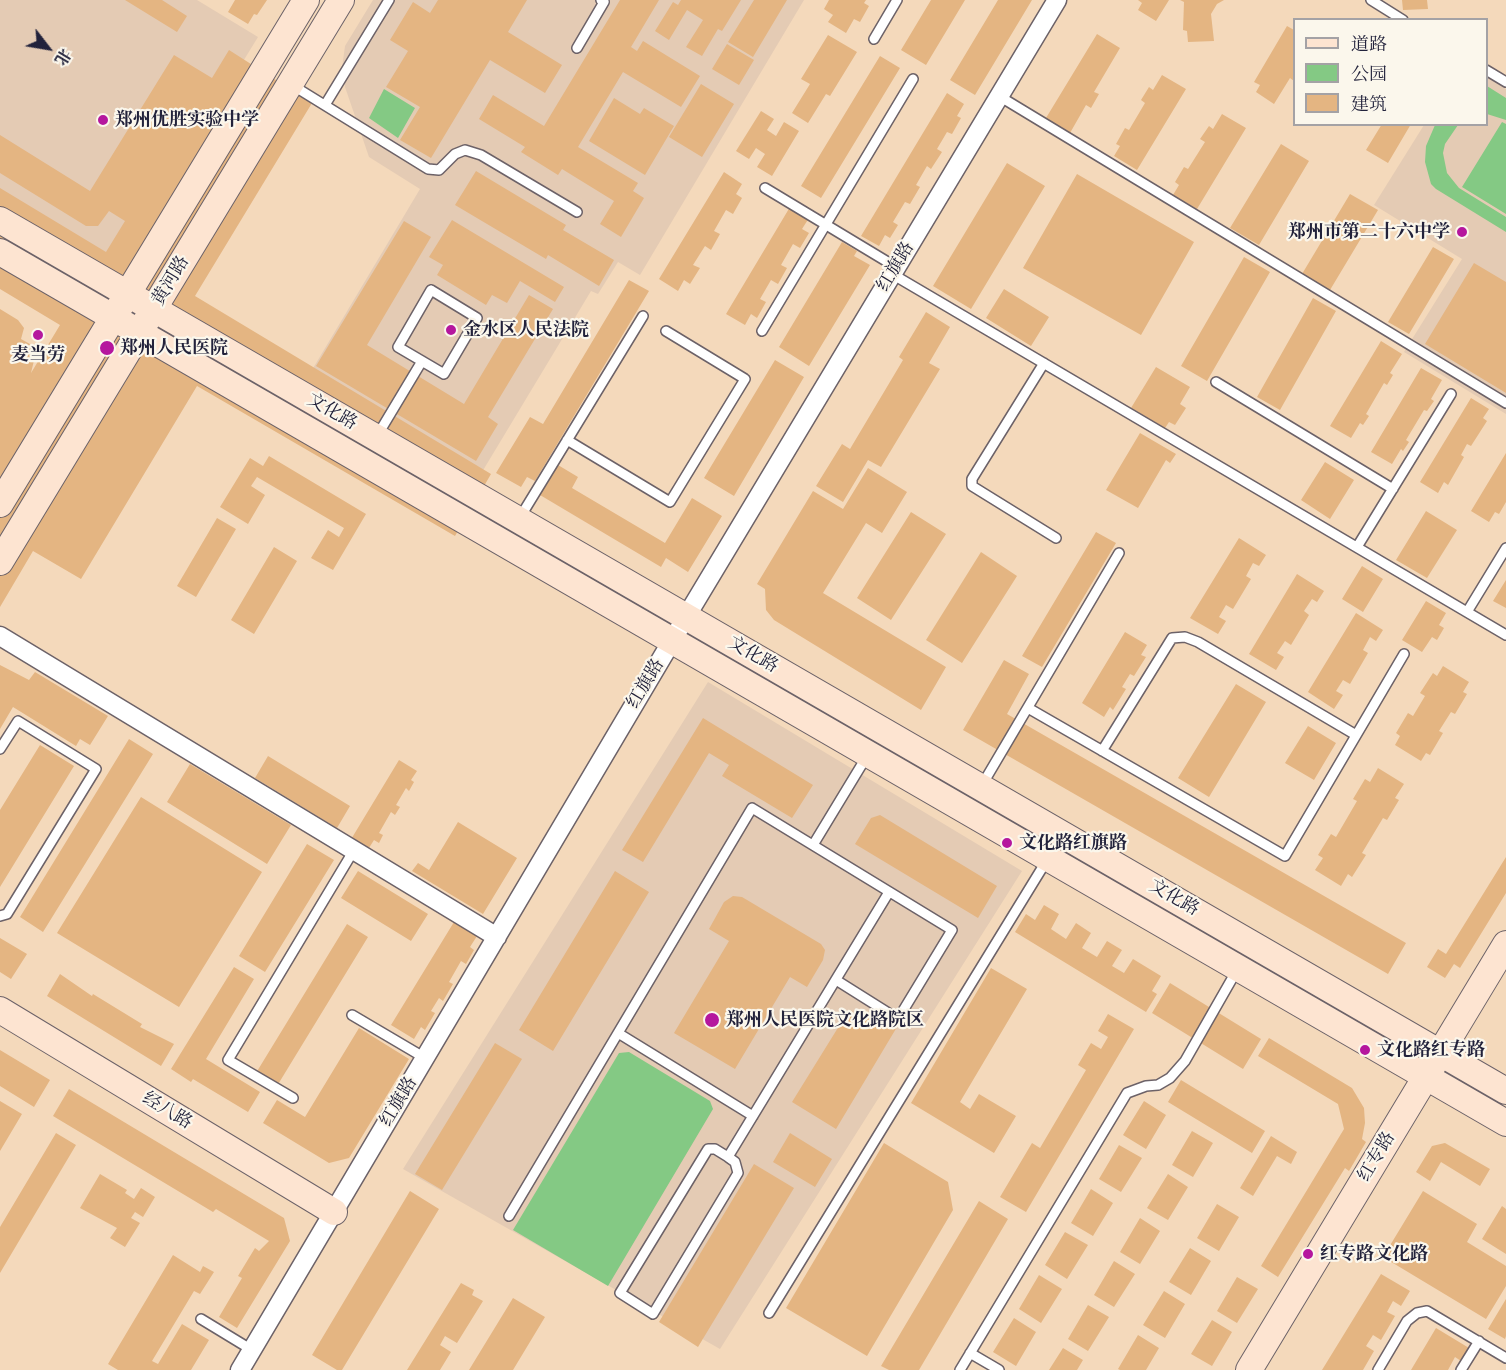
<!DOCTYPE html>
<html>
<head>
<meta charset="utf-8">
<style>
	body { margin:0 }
	#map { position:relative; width:1506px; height:1370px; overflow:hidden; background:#f4d9bb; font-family:"Gentium Book Plus","Noto Serif SC",serif }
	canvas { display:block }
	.legend { position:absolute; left:1293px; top:18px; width:195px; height:108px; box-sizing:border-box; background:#fbf7ec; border:2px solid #a4a2a5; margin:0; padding:8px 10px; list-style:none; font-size:18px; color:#22223b }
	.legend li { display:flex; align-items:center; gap:12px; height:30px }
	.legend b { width:30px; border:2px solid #a4a2a5 }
	.north { position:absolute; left:18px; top:18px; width:60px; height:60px; -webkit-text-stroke:4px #fbf7ec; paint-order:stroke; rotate:121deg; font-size:16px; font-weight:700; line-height:24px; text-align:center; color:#22223b }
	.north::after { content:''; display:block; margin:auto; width:21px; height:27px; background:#22223b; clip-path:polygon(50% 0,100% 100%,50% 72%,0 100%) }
</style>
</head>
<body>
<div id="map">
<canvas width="1506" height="1370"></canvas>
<ul class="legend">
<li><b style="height:8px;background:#fde4d1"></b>道路</li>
<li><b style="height:16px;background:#84c984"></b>公园</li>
<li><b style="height:16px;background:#e4b582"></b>建筑</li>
</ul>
<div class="north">北</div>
</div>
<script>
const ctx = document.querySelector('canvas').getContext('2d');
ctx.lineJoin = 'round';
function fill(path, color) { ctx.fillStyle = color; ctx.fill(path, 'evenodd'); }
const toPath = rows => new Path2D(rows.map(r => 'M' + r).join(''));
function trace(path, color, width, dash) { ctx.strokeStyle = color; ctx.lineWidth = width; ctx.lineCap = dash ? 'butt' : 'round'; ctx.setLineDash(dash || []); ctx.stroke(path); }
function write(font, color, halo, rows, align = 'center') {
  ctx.font = font + ' "Gentium Book Plus","Noto Serif SC",serif'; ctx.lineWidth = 4.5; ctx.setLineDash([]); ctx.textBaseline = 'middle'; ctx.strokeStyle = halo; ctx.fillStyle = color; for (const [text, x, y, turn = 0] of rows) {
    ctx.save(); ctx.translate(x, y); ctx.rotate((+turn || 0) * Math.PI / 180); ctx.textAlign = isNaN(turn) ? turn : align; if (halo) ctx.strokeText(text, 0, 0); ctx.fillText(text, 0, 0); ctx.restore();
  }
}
fill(toPath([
	[0,0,197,0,258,37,113,273,0,203],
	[373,0,804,0,640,275,618,262,598,294,591,291,482,472,312,370,420,189,369,157,345,87,342,68,345,46],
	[1487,77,1506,89,1506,414,1404,352,1462,259,1374,205,1424,125,1486,124],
	[708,682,1022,871,720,1349,403,1169]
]), '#e4cbb4');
fill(toPath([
	[1487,86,1506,98,1506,120,1487,114],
	[384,89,415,108,398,138,369,118],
	[1502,122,1506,124,1506,214,1462,187],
	[1435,125,1458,125,1445,144,1443,153,1447,173,1459,188,1506,217,1506,232,1436,189,1431,184,1425,162,1426,146],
	[629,1052,710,1101,713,1109,608,1286,513,1230,619,1053]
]), '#84c984');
fill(toPath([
	[125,0,162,0,187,16,177,32],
	[235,0,267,0,257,15,254,14,248,24,228,12],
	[438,0,527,0,508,32,562,65,545,93,490,60,431,158,400,140,420,107,386,87,408,51,390,40,413,2,430,13],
	[620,0,659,0,631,47,637,51,643,41,700,76,681,107,623,72,578,147,638,183,633,191,644,198,621,237,600,224,614,201,562,169,558,175,521,152,525,147,479,119,493,95,544,126],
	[681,0,741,0,722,31,718,29,702,56,686,47,703,20,687,10,669,40,655,31,673,2,678,5],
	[754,0,787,0,753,57,728,42],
	[829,0,866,0,864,3,869,6,860,22,854,19,846,33,828,22,833,15,824,9],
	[931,0,965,0,926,65,901,50],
	[998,0,1032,0,975,95,950,80],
	[1138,0,1169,0,1156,21,1138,10,1142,3],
	[1180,0,1224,0,1217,4,1211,14,1214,41,1188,42,1187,31,1183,30,1184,2],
	[1402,0,1427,0,1428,9,1403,10],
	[1287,26,1294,30,1294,81,1290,78,1274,104,1256,92,1260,85,1254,82],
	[1097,34,1120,48,1094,92,1099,94,1091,108,1086,105,1070,133,1046,118],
	[828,35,857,52,830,96,826,94,808,123,792,113,810,84,801,79],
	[727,44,754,60,739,85,712,69],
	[229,50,312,103,195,296,491,474,455,536,197,386,81,579,33,551,0,607,0,309,18,320,24,328,21,339,37,348,31,373,60,325,0,289,0,188,106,252,125,221,109,211,98,226,86,226,0,173,0,135,90,191,174,55,212,78],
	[880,56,900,68,821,198,801,186],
	[1162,75,1186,89,1137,170,1114,156,1120,146,1116,144,1125,128,1129,130,1145,103,1141,100,1149,87,1153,90],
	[701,84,734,104,702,157,669,137],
	[947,93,964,104,957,116,961,118,952,134,947,132,937,149,942,152,931,169,927,166,916,185,920,187,910,204,905,202,893,222,898,225,890,238,885,235,879,246,861,236],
	[614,98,640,114,644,108,674,126,645,175,589,141],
	[761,111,774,119,767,130,776,136,784,122,799,131,772,176,757,167,765,154,756,148,749,159,736,151],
	[1222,114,1246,128,1197,209,1173,195,1179,185,1175,182,1184,167,1188,169,1205,142,1200,139,1209,126,1213,129],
	[1382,124,1411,124,1388,163,1366,150],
	[1281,144,1309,161,1259,245,1230,228],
	[1007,163,1045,186,971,309,933,286],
	[476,171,566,225,563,230,614,260,599,286,548,255,546,259,455,205],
	[724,172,742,184,736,194,742,198,733,214,726,210,714,231,720,234,711,250,705,246,693,265,700,268,690,284,684,280,678,291,659,279],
	[1077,174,1194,242,1141,335,1023,268],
	[1350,194,1378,210,1330,290,1302,274],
	[790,207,809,218,802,229,809,233,800,248,793,244,781,265,787,268,778,284,771,280,760,299,766,302,757,318,751,314,745,325,726,314],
	[452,220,564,287,555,302,520,281,507,303,492,295,486,305,437,275,443,265,429,257],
	[404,221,431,237,367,345,464,404,529,295,553,309,488,417,498,424,476,461,316,366],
	[842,242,857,251,854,256,870,265,809,366,779,347],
	[1433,247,1454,259,1409,334,1388,322],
	[1244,257,1270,272,1207,381,1181,366],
	[1474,263,1506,282,1506,393,1425,344],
	[629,280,649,291,535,481,527,477,521,487,496,473,530,417,543,424],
	[1004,289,1049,317,1031,346,986,318],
	[1313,298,1336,311,1280,410,1257,397],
	[926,312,950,327,929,363,940,369,881,467,868,460,843,502,816,486,842,444,850,449,903,360,899,357],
	[1381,341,1402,354,1390,373,1393,375,1387,385,1384,383,1366,414,1369,416,1363,425,1360,423,1351,438,1330,426],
	[775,360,804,377,734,496,704,478],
	[1156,367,1190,387,1180,404,1186,408,1175,425,1169,422,1165,428,1131,408],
	[1421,368,1442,380,1431,399,1434,401,1427,411,1424,410,1406,440,1409,442,1403,451,1401,449,1392,464,1371,452],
	[1471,398,1489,409,1483,418,1487,421,1471,446,1467,444,1461,455,1464,457,1448,485,1444,482,1438,493,1420,482],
	[1140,433,1176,454,1170,463,1166,460,1138,508,1106,490],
	[1506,453,1506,502,1499,514,1495,512,1489,522,1471,511],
	[269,456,366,514,333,570,311,558,328,530,339,537,344,528,257,477,251,486,265,495,248,524,220,507,250,458,263,466],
	[1325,462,1354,480,1330,519,1301,500],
	[558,465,578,477,572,488,665,543,692,498,722,516,688,572,666,558,661,567,540,495],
	[868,468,907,492,882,533,866,523,823,593,946,667,921,710,774,620,766,610,765,589,757,584,813,491,843,509],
	[1426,511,1457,530,1427,578,1396,560],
	[911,512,946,534,891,620,857,598],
	[217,518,236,529,196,597,177,586],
	[1096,532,1116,543,1042,667,1022,656],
	[1239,538,1266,555,1259,566,1253,563,1246,576,1251,579,1233,609,1226,605,1219,617,1226,621,1218,634,1190,618],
	[274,547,297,561,254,634,231,620],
	[981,552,1017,576,962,663,926,640],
	[1362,566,1383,579,1363,612,1342,599],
	[1297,574,1324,591,1317,602,1312,599,1304,611,1309,615,1291,645,1285,641,1277,653,1284,657,1276,670,1249,654],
	[1506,580,1506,608,1493,601],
	[1426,601,1446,613,1439,625,1444,628,1437,640,1432,637,1422,652,1402,640],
	[1356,613,1383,630,1376,641,1370,637,1363,650,1368,653,1350,684,1343,680,1336,691,1343,695,1334,709,1308,692],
	[1125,632,1147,645,1141,655,1146,657,1134,676,1130,674,1122,687,1126,689,1113,710,1110,707,1104,717,1082,703],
	[1004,660,1029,674,1007,714,1406,943,1388,974,963,730],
	[0,665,29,680,35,672,108,716,90,745,80,739,76,746,13,707,0,729],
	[1443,666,1469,682,1463,692,1467,694,1455,714,1451,712,1439,731,1443,733,1430,755,1426,753,1421,761,1395,745,1400,736,1396,733,1408,713,1413,716,1425,696,1420,693,1433,673,1437,676],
	[1236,684,1266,702,1209,797,1178,778],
	[703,718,813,785,792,818,722,776,729,765,709,753,643,862,622,850],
	[1308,726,1336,743,1314,780,1285,763],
	[129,739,153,754,43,932,20,917],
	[40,745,74,766,0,887,0,810],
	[268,756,350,806,337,828,255,778],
	[399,760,417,771,411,780,414,782,409,791,406,788,396,805,400,807,395,815,391,812,379,833,383,835,379,843,374,840,367,851,350,841],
	[190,764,291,825,267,864,167,802],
	[1378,768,1404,784,1395,798,1399,800,1387,820,1383,818,1362,853,1366,855,1352,877,1348,874,1341,886,1315,870,1323,858,1318,855,1331,834,1336,837,1357,801,1353,799,1365,779,1370,782],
	[141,797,262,872,179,1007,57,933],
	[880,815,997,886,978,918,855,844,871,818],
	[458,822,517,858,483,914,412,871,418,863,429,870],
	[307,844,334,860,265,972,239,956],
	[1506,857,1506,893,1460,968,1454,964,1445,978,1427,967,1438,949,1446,954],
	[358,871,428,914,411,941,341,898],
	[615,871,649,892,553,1051,519,1030],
	[733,896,742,897,821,944,825,950,823,960,807,987,790,977,735,1069,674,1033,729,941,709,929,724,902],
	[1044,905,1059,914,1051,929,1066,939,1076,923,1091,933,1082,948,1097,957,1107,941,1122,950,1112,966,1124,973,1133,959,1161,976,1152,991,1157,994,1146,1012,1015,932,1026,914,1035,920],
	[454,922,477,936,470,947,474,950,466,964,461,961,449,982,453,984,443,1001,439,998,431,1011,435,1013,425,1030,421,1027,414,1039,391,1025],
	[347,924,368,937,277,1086,256,1073],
	[0,938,27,954,11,979,0,972],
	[234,967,254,979,206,1059,260,1092,248,1112,193,1079,191,1082,171,1069],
	[991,968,1027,989,960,1102,970,1109,979,1094,1016,1116,994,1153,911,1103],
	[60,974,92,996,93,994,142,1024,140,1027,174,1044,161,1066,47,996],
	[1170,983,1261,1039,1243,1069,1152,1013],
	[862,1011,873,1013,897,1027,836,1129,792,1102,844,1018],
	[1108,1014,1134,1029,1026,1212,1000,1197,1032,1143,1040,1148,1086,1070,1078,1065,1091,1043,1101,1049,1108,1037,1098,1031],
	[359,1028,409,1059,349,1158,329,1163,263,1123,277,1100,305,1117],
	[1269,1038,1352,1088,1364,1108,1365,1123,1362,1139,1366,1142,1349,1171,1345,1168,1278,1277,1261,1266,1344,1129,1338,1104,1258,1056],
	[495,1043,522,1059,442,1190,415,1174],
	[0,1050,50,1080,34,1107,0,1086],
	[1181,1080,1265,1131,1252,1153,1168,1102],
	[69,1089,284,1218,290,1241,237,1328,219,1317,242,1278,238,1276,255,1248,259,1251,269,1241,216,1209,213,1212,53,1116],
	[0,1101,22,1114,0,1151],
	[1144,1101,1166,1115,1146,1149,1123,1135],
	[1192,1131,1213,1143,1193,1177,1172,1165],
	[56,1133,76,1145,0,1273,0,1227],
	[790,1133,832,1159,815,1187,773,1162],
	[1271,1136,1297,1152,1291,1164,1277,1156,1253,1196,1240,1188],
	[884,1143,948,1182,953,1210,867,1356,786,1308],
	[1445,1143,1490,1169,1480,1186,1441,1162,1430,1181,1416,1172,1432,1146],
	[1119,1145,1142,1158,1121,1192,1099,1179],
	[754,1164,794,1188,698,1347,659,1322],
	[100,1174,127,1190,125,1193,134,1199,141,1188,155,1197,143,1217,135,1212,131,1218,140,1223,125,1247,110,1238,117,1228,80,1208],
	[1168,1174,1188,1187,1168,1220,1147,1208],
	[1091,1189,1113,1203,1093,1236,1071,1223],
	[410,1191,439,1209,342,1370,337,1370,312,1355],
	[1423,1191,1477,1224,1467,1242,1506,1266,1506,1286,1486,1319,1383,1257],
	[979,1201,1008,1219,919,1370,889,1370,881,1366],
	[1217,1204,1239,1217,1219,1251,1197,1238],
	[1502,1206,1506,1209,1506,1254,1482,1239],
	[1140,1218,1160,1231,1140,1264,1120,1252],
	[1065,1232,1088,1245,1067,1279,1045,1265],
	[1190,1248,1211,1261,1191,1295,1169,1282],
	[173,1255,200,1272,203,1266,214,1272,200,1294,194,1291,152,1361,158,1364,182,1324,209,1340,191,1370,118,1370,108,1364],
	[1114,1261,1135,1274,1114,1307,1094,1295],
	[1381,1274,1410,1291,1401,1306,1393,1301,1387,1312,1395,1316,1381,1340,1373,1335,1366,1346,1374,1351,1363,1370,1322,1370],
	[1039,1275,1062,1289,1041,1323,1019,1309],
	[1237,1277,1258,1289,1237,1323,1217,1311],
	[461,1283,474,1290,472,1295,483,1301,457,1343,445,1336,440,1345,451,1352,440,1370,407,1370],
	[1164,1291,1185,1304,1165,1338,1143,1325],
	[513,1298,545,1317,513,1370,469,1370],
	[1506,1299,1506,1336,1505,1339,1488,1329],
	[1088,1305,1109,1317,1088,1351,1068,1339],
	[1014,1318,1036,1332,1016,1366,993,1352],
	[1212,1320,1232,1332,1212,1366,1191,1354],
	[1436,1328,1469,1348,1461,1361,1455,1357,1448,1370,1411,1370],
	[1138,1335,1159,1348,1146,1370,1120,1370,1118,1369],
	[1063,1348,1083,1360,1077,1370,1049,1370]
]), '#e4b582');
const lane = toPath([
	[1371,0,1403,20],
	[874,39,897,0],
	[577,48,604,2,601,0],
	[1486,70,1506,82],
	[292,85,428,169,439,170,455,154,465,150,481,155,577,212],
	[999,96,1506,403],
	[325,105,389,0],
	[765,188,896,267],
	[892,274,1506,635],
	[431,290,477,318,444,374,398,347,431,290],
	[762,331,913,79],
	[1044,363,972,479,972,486,1056,538],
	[1216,382,1393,489],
	[377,436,422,361],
	[567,440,670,502,745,379,666,331],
	[519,519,643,316],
	[1357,547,1451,394],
	[1467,612,1506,548],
	[1028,708,1285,856,1404,654],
	[0,749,18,721,96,769,7,914,0,916],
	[1102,751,1172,638,1185,637,1198,642,1356,735],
	[982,785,1119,553],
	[813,845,867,756],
	[352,1015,425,1058],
	[618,1033,753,1116],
	[293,1098,228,1060,354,850],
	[728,1157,735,1162,738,1173,653,1314,620,1293,708,1149,715,1149,728,1157,889,892],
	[509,1216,752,808,952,930,898,1019,836,980],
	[769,1313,1047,860],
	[201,1319,252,1350],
	[970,1353,999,1370],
	[960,1370,1127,1093,1146,1086,1158,1085,1170,1078,1185,1061,1237,970],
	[1378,1370,1407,1321,1417,1313,1427,1311,1506,1358],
	[1461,1370,1479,1341]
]);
const street = toPath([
	[0,636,497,937],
	[240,1370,686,617,1057,0]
]);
const secondary = toPath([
	[0,220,1506,1091],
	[0,252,1506,1123],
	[0,504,306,0],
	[0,562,341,0],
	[0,1010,334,1212],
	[1249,1370,1506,944]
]);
trace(lane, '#6c6268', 12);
trace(street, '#6c6268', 21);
trace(secondary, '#6c6268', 28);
trace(lane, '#fff', 9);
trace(street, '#fff', 18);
trace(secondary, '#fde4d1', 26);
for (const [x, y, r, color] of [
	[103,120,6,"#b5179e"],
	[1462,232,6,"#b5179e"],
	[451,330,6,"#b5179e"],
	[38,335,6,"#b5179e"],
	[107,348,8,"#b5179e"],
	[1007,843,6,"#b5179e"],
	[712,1020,8,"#b5179e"],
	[1365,1050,6,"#b5179e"],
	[1308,1254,6,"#b5179e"]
]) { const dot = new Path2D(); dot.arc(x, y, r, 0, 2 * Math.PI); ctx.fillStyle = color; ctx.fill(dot); trace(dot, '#fbf7ec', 2); }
write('bold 18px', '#22223b', '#fbf7ec', [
	["郑州优胜实验中学",115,120],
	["郑州市第二十六中学",1450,232,"right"],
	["金水区人民法院",463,330],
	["郑州人民医院",120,348],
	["麦当劳",38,355,"center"],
	["文化路红旗路",1019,843],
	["郑州人民医院文化路院区",726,1020],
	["文化路红专路",1377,1050],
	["红专路文化路",1320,1254]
], 'left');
write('18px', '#22223b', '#fbf7ec', [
	["红旗路",896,267,-59],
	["黄河路",171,281,-59],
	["文化路",332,412,30],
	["文化路",753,655,30],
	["红旗路",646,684,-59],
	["文化路",1174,898,30],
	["红旗路",399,1102,-59],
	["经八路",167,1111,31],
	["红专路",1377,1157,-59]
]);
</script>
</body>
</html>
